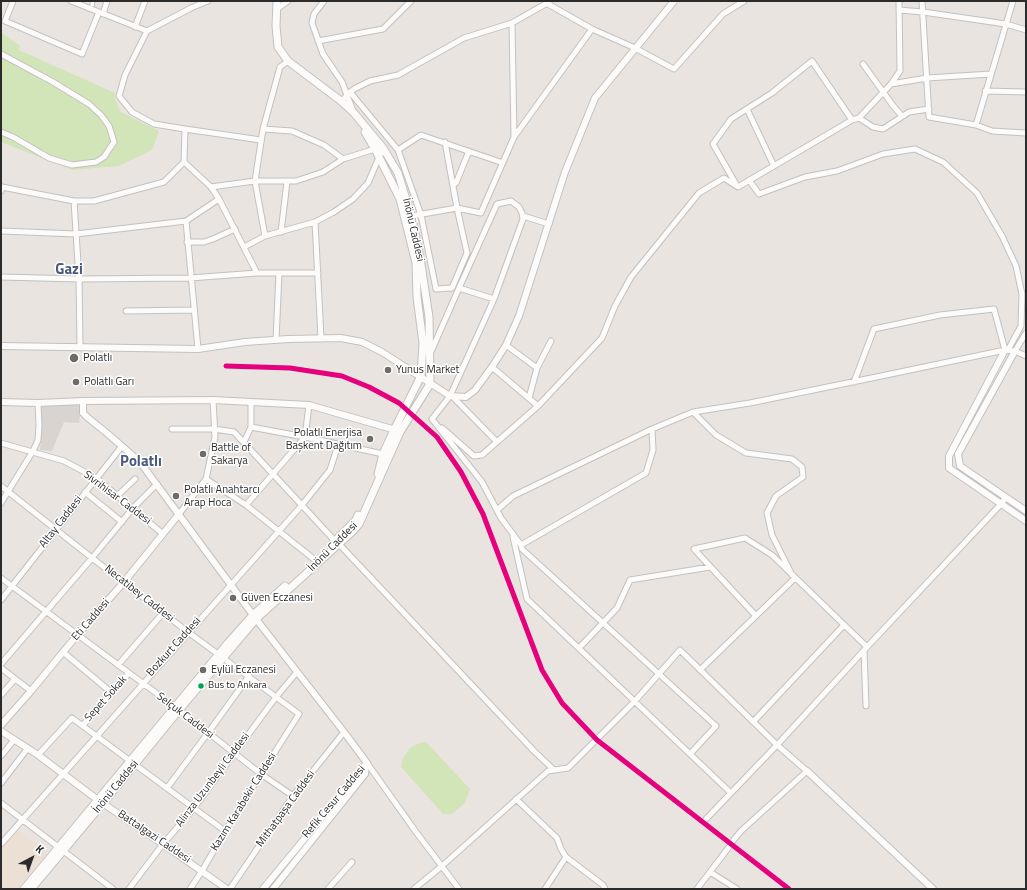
<!DOCTYPE html>
<html>
<head>
<meta charset="utf-8">
<style>
	body { margin:0 }
	#map { position:relative; width:1027px; height:890px; overflow:hidden; background:#e9e4e0; font-family:"Titillium Web",sans-serif }
	canvas { display:block }
	.frame { position:absolute; inset:0; border:2px solid #2b2b2b; pointer-events:none }
	.north { position:absolute; left:12px; top:838px; width:40px; height:40px; -webkit-text-stroke:3px #fff; paint-order:stroke; rotate:41deg; font-size:11px; font-weight:700; line-height:16px; text-align:center; color:#2b2b2b }
	.north::after { content:''; display:block; margin:auto; width:14px; height:18px; background:#2b2b2b; clip-path:polygon(50% 0,100% 100%,50% 72%,0 100%) }
</style>
</head>
<body>
<div id="map">
<canvas width="1027" height="890"></canvas>
<div class="frame"></div>
<div class="north">K</div>
</div>
<script>
const ctx = document.querySelector('canvas').getContext('2d');
ctx.lineJoin = 'round';
function fill(path, color) { ctx.fillStyle = color; ctx.fill(path, 'evenodd'); }
const toPath = rows => new Path2D(rows.map(r => 'M' + r).join(''));
function trace(path, color, width, dash) { ctx.strokeStyle = color; ctx.lineWidth = width; ctx.lineCap = dash ? 'butt' : 'round'; ctx.setLineDash(dash || []); ctx.stroke(path); }
function write(font, color, halo, rows, align = 'center') {
  ctx.font = font + ' "Titillium Web",sans-serif'; ctx.lineWidth = 3; ctx.setLineDash([]); ctx.textBaseline = 'middle'; ctx.strokeStyle = halo; ctx.fillStyle = color; for (const [text, x, y, turn = 0] of rows) {
    ctx.save(); ctx.translate(x, y); ctx.rotate((+turn || 0) * Math.PI / 180); ctx.textAlign = isNaN(turn) ? turn : align; if (halo) ctx.strokeText(text, 0, 0); ctx.fillText(text, 0, 0); ctx.restore();
  }
}
fill(toPath([
	[17,829,47,852,17,889,1,889,1,849]
]), '#ece0d4');
fill(toPath([
	[1,32,20,46,19,50,115,93,115,99,121,112,159,131,152,150,119,166,72,170,1,142],
	[423,742,426,742,470,789,465,803,452,814,443,814,401,767,403,758,409,749,413,746]
]), '#d2e5b8');
fill(toPath([
	[78,403,80,416,79,423,64,422,52,451,40,450,42,428,41,405]
]), '#d9d4d0');
const pedestrian = toPath([
	[92,5,93,1]
]);
const minor = toPath([
	[13,1,5,21,82,54,99,12],
	[71,1,147,31],
	[208,1,193,7,147,31,125,75,119,96,132,112,154,124,185,129,184,162,211,187,219,199,257,273,279,273,276,340],
	[324,1,314,14,312,23,323,54,342,82,353,111],
	[922,1,929,117,976,125,992,131,1026,133],
	[548,4,592,29,635,48,674,69,723,14,744,1],
	[277,9,288,1],
	[899,10,923,12,1006,24,1026,30],
	[103,14,107,1],
	[135,27,145,1],
	[318,41,383,29,411,1],
	[1,54,53,82,89,104,101,115,109,126,114,142,104,157,96,162,72,165,49,158,13,137,1,132],
	[863,64,894,107,902,116],
	[891,84,927,78,991,74],
	[985,91,1026,92],
	[350,92,398,150,421,215,436,289,452,288,467,253,457,208,445,142],
	[341,101,354,89,370,81,398,75,464,38,512,23,549,2],
	[747,109,774,166],
	[859,118,873,127,883,129,909,112,929,109],
	[976,125,1013,1],
	[185,129,261,140],
	[263,129,292,131,324,145,343,159],
	[514,137,592,29],
	[398,150,421,135,503,163],
	[749,180,759,194,805,177,837,171,883,154,915,149,943,162,977,193,1002,236,1016,266,1022,294,1021,326,1008,350],
	[453,185,456,183,469,151],
	[737,186,713,144,731,119,772,93,812,61,852,120],
	[211,187,255,181,296,181,323,172,343,159,375,149,383,148,368,183,353,199,334,212,315,222,265,236,244,247],
	[1,191,2,187,74,201,94,201,164,182,184,162],
	[74,201,79,279,80,346],
	[411,216,457,208,481,213,483,208,514,137,512,23],
	[523,216,549,224],
	[186,221,198,349],
	[315,222,321,338],
	[1,231,76,234,186,221,219,199],
	[281,232,287,182],
	[265,236,255,181,263,129,280,67,288,61],
	[187,242,204,242,213,239,235,229],
	[279,273,318,273],
	[1,277,79,279,190,278,257,273],
	[459,288,494,299],
	[126,311,193,310],
	[506,345,537,368],
	[1015,351,1026,333],
	[430,354,459,288,497,204,511,201,519,207,522,213,523,219,494,299,450,396,432,419,482,482,501,518,521,545,522,549,716,726,690,754],
	[492,367,538,406],
	[854,382,874,329,940,315,994,309,1005,350],
	[453,397,497,442],
	[529,398,537,368,551,341],
	[693,412,750,403,886,375,1005,350,1015,351,1026,356],
	[251,427,305,437,383,454],
	[442,428,474,456,482,455,538,406,602,338,615,306,631,277,699,193,724,178,738,187,852,120,859,118,891,84,900,71,899,1],
	[172,429,214,429,234,432,335,541],
	[244,442,251,427,251,403],
	[1,443,64,461,96,478,163,534],
	[206,479,246,505,315,560],
	[1,486,92,558,188,632,299,714,225,831,202,871,190,889],
	[85,492,122,522],
	[117,496,135,479],
	[1,503,33,451,38,440,39,426,38,403],
	[246,505,305,437,309,405],
	[497,510,513,496,652,429,693,412,716,435,746,453,792,459,802,467,803,477,776,496,767,513,772,535,792,575],
	[179,514,206,479,215,437,213,400],
	[513,537,527,599,731,793],
	[339,544,534,751,554,770],
	[521,545,646,473,653,450,652,429],
	[1,578,179,710,261,774,293,796],
	[1,600,122,446],
	[756,616,694,549,745,538,772,555,867,647],
	[579,648,617,608,630,580,710,567],
	[864,650,866,706],
	[63,652,112,693],
	[1,664,92,558,133,508,157,484],
	[118,665,163,613],
	[1,668,31,691],
	[700,670,795,578],
	[1,695,15,679],
	[753,722,844,625],
	[83,725,129,673],
	[38,755,72,718,225,831],
	[1,756,14,740],
	[367,763,416,832,459,889],
	[1,783,28,748],
	[167,788,208,733,249,676],
	[516,799,557,838,561,849,566,857,603,885,605,889],
	[1,803,113,889],
	[706,819,777,745,867,647,1001,504,1006,497],
	[1,844,302,505,330,470,338,445],
	[710,872,737,889],
	[129,889,163,844,194,808,276,697,297,672],
	[230,889,293,796,344,732],
	[328,889,352,862],
	[414,889,442,866,548,771,568,768,634,702,680,650,777,745,807,771,741,831,732,842],
	[545,889,566,857],
	[697,889,729,847]
]);
const tertiary = toPath([
	[1,346,198,349,245,342,288,339,341,338,362,342,382,352,450,396,466,397,475,390,492,367,506,345,519,316,565,172,595,98,674,1],
	[1005,350,949,456,949,468,1026,521],
	[1015,351,958,454,960,466,1026,511],
	[83,401,83,413,87,417,108,434,140,462,256,619,344,732,367,763],
	[1,402,38,403,83,401,213,400,309,405,399,431],
	[1,725,31,691,78,634,124,582,179,514],
	[1,731,38,755,98,800,163,844,227,889],
	[807,771,933,889],
	[263,889,367,763],
	[273,889,365,774,366,765]
]);
const secondary = toPath([
	[365,132,375,149,400,199,416,263,417,297,423,343,421,376,394,430,383,454,378,474],
	[333,543,356,520,358,515],
	[24,889,228,643,253,615,285,586],
	[31,889,103,803,179,710,256,619,353,531,359,524,400,432,430,384,429,317,420,258,412,219,398,173,383,148,354,113,341,101,288,61,278,47,276,26,277,1]
]);
trace(pedestrian, '#c2c1c2', 5.5);
trace(minor, '#c2c1c2', 7);
trace(tertiary, '#c2c1c2', 8);
trace(secondary, '#c2c1c2', 9);
trace(pedestrian, '#fcfbfa', 3.5);
trace(minor, '#fcfbfa', 5);
trace(tertiary, '#fcfbfa', 6);
trace(secondary, '#fcfbfa', 7);
trace(toPath([
	[226,366,290,368,342,376,369,387,399,403,437,437,461,472,483,514,542,670,562,703,597,740,789,889]
]), '#e5007d', 5);
for (const [x, y, r, color] of [
	[74,358,5,"#6e6c6a"],
	[388,370,4,"#6e6c6a"],
	[76,382,4,"#6e6c6a"],
	[370,439,4,"#6e6c6a"],
	[203,454,4,"#6e6c6a"],
	[176,496,4,"#6e6c6a"],
	[233,598,4,"#6e6c6a"],
	[203,670,4,"#6e6c6a"],
	[201,686,3.5,"#00a651"]
]) { const dot = new Path2D(); dot.arc(x, y, r, 0, 2 * Math.PI); ctx.fillStyle = color; ctx.fill(dot); trace(dot, '#fff', 1.5); }
write('10px', '#2b2b2b', '#fff', [
	["Bus to Ankara",208,686]
], 'left');
write('11px', '#2b2b2b', '#fff', [
	["İnönü Caddesi",413,230,77],
	["Sivrihisar Caddesi",117,498,37],
	["Altay Caddesi",61,522,-52],
	["İnönü Caddesi",333,547,-45],
	["Necatibey Caddesi",139,594,38],
	["Eti Caddesi",91,620,-49],
	["Bozkurt Caddesi",174,647,-48],
	["Sepet Sokak",106,699,-48],
	["Selçuk Caddesi",185,716,37],
	["Alirıza Uzunbeyli Caddesi",213,780,-53],
	["İnönü Caddesi",116,787,-51],
	["Kazım Karabekir Caddesi",244,802,-58],
	["Refik Cesur Caddesi",334,802,-50],
	["Mithatpaşa Caddesi",286,809,-54],
	["Battalgazi Caddesi",154,837,34]
]);
write('11px', '#2b2b2b', '#fff', [
	["Polatlı",83,358],
	["Yunus Market",396,370],
	["Polatlı Garı",84,382],
	["Polatlı Enerjisa",362,433,"right"],
	["Başkent Dağıtım",362,446,"right"],
	["Battle of",211,448],
	["Sakarya",211,461],
	["Polatlı Anahtarcı",184,490],
	["Arap Hoca",184,503],
	["Güven Eczanesi",241,598],
	["Eylül Eczanesi",211,670]
], 'left');
write('bold 15px', '#4a5b7d', '#fff', [
	["Gazi",69,270],
	["Polatlı",141,462]
]);
</script>
</body>
</html>
